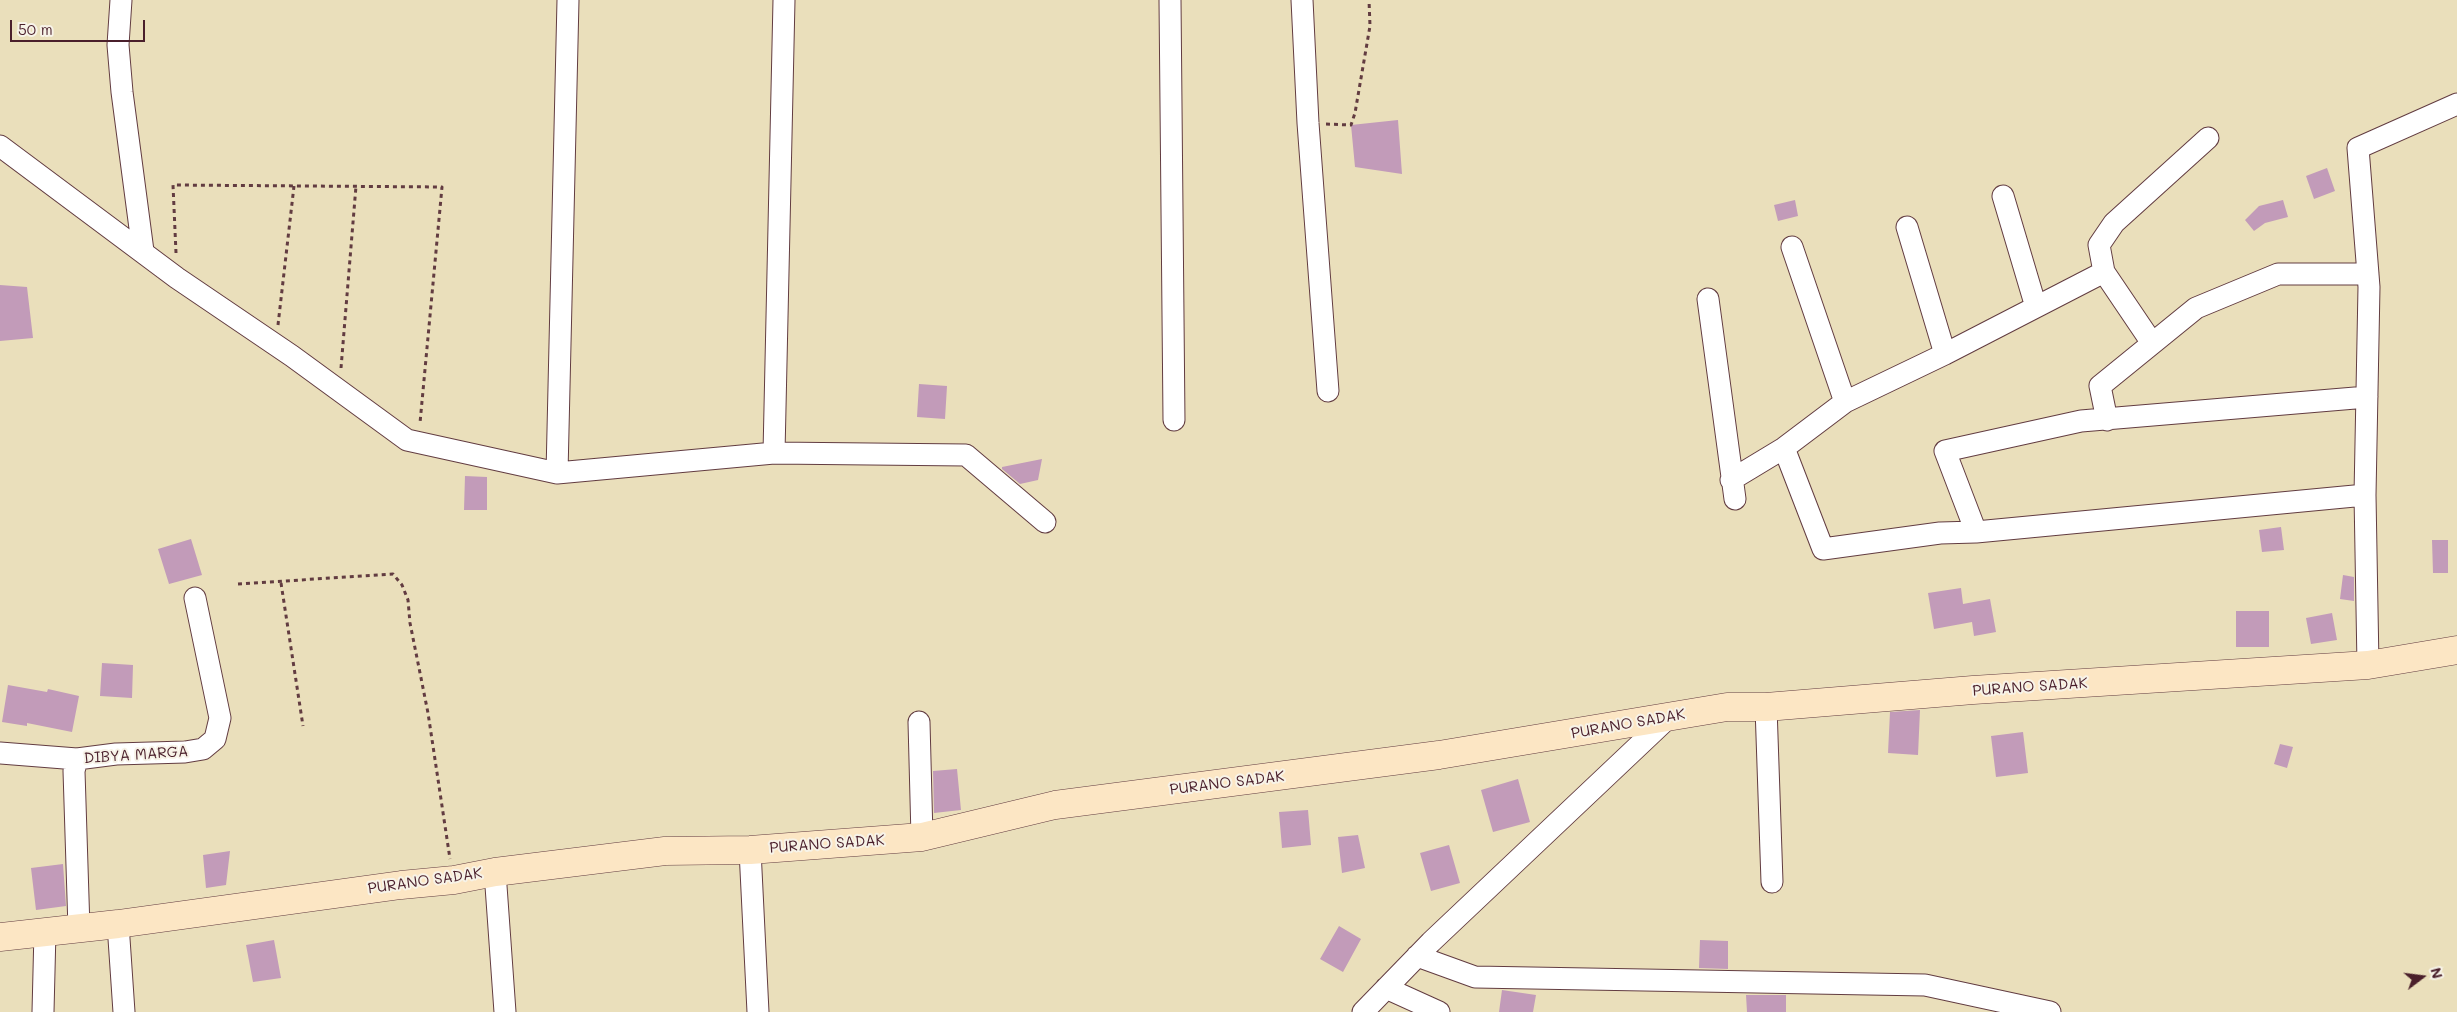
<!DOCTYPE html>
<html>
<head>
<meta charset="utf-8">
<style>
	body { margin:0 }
	#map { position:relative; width:2457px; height:1012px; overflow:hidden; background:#eadfbb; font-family:Mali,sans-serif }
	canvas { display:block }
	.north { position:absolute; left:2397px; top:952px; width:50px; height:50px; -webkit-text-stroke:4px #f7f3e8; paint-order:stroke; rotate:75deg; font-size:14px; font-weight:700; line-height:20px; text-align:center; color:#4a1f2b }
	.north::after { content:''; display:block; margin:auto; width:18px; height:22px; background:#4a1f2b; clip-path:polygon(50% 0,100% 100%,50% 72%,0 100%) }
	.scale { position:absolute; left:10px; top:20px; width:135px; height:22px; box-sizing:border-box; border:2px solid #4a1f2b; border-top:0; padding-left:6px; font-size:15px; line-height:18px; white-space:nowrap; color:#4a1f2b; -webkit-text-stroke:4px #f7f3e8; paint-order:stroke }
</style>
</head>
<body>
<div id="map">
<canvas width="2457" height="1012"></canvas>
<div class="north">N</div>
<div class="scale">50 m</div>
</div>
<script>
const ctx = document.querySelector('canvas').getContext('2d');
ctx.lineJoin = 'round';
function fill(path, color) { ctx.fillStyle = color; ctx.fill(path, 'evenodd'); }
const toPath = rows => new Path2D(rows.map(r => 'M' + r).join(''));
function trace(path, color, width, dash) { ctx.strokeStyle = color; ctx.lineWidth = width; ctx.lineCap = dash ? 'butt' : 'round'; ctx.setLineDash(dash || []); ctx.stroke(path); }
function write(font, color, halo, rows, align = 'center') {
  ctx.font = font + ' Mali,sans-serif'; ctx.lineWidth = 4; ctx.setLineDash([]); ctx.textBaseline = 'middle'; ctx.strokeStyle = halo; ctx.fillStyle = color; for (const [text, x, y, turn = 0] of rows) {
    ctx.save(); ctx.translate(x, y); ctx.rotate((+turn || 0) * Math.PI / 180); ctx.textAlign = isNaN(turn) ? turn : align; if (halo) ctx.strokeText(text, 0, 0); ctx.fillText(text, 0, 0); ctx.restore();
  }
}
fill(toPath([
	[1398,120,1402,174,1355,167,1351,125],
	[2327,168,2335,191,2314,199,2306,176],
	[1795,200,1798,216,1778,221,1774,205],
	[2283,200,2288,217,2265,223,2254,231,2245,220,2259,206],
	[0,285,27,287,33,338,0,341],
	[919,384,947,386,945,419,917,417],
	[1042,459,1038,480,1020,484,1002,469,1002,467],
	[465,476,487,477,487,510,464,510],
	[2281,527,2284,550,2262,552,2259,530],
	[191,539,202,575,169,584,158,549],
	[2432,540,2448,540,2448,573,2433,573],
	[2343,575,2354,577,2354,601,2340,599],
	[1961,588,1963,604,1990,599,1996,632,1974,636,1972,622,1934,629,1928,593],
	[2236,611,2269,611,2269,647,2236,647],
	[2332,613,2337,640,2311,644,2306,618],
	[102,663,133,665,132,698,100,696],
	[8,685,47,692,48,689,79,696,72,732,27,723,27,726,2,722],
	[1920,710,1918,755,1888,753,1890,712],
	[2023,732,2028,773,1996,777,1991,736],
	[2280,744,2293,747,2287,768,2274,764],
	[957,769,961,810,934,813,933,771],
	[1518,779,1530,822,1493,832,1481,790],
	[1308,810,1311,845,1282,848,1279,812],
	[1358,835,1365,868,1342,873,1338,837],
	[1449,845,1460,883,1431,891,1420,853],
	[230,851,226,885,206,888,203,855],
	[63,864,66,906,36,910,31,868],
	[1339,926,1361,939,1343,972,1320,959],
	[274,940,281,978,253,982,246,945],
	[1700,940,1728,941,1728,969,1699,968],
	[1502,990,1536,995,1533,1012,1499,1012],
	[1746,995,1786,995,1786,1012,1747,1012]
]), '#c29bb9');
const minor = toPath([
	[121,0,118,45,122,92,143,251],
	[1170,0,1174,420],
	[1302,0,1308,123,1328,391],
	[0,146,177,278,292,356,407,440,557,473,774,453,966,455,1045,522],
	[2003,196,2036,307],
	[1907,227,1945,354],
	[1792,247,1845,402],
	[1708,299,1735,499],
	[2152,343,2104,272,2099,245,2114,223,2208,138],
	[2107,420,2100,386,2196,308,2278,274,2368,274],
	[1784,448,1823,549,1940,533,1976,532,2365,495],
	[774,453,784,0],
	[557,473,568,0],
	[1731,480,1784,448,1845,402,1945,354,2104,272],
	[1976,532,1945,451,2081,421,2367,397],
	[2368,665,2365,495,2369,287,2358,148,2457,104],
	[1766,707,1772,882],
	[919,722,922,837],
	[0,753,77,759,116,754,185,752,203,749,215,739,220,718,195,598],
	[77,759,74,771,79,929],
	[750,850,758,1012],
	[495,872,505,1012],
	[118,924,124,1012],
	[1417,956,1475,977,1925,985,2050,1012],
	[1386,988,1439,1012],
	[43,1012,45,931],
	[1363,1012,1431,942,1669,717]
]);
const secondary = toPath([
	[0,937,118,924,401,885,454,880,495,872,665,851,750,850,922,837,1055,805,1439,755,1727,707,1766,707,1973,690,2368,665,2457,650]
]);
trace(minor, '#623c41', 23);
trace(secondary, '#623c41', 29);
trace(toPath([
	[1326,124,1351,125,1355,113,1370,26,1369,0],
	[176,253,173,185,442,187,420,423],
	[278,325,294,186],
	[341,368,356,186],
	[281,583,303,726],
	[238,584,393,574,402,585,408,600,410,623,428,713,450,859]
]), '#623c41', 3, [4, 4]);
trace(minor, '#fff', 21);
trace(secondary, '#fce6c4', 28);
write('15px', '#4a1f2b', '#f7f3e8', [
	["PURANO SADAK",2030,687,-4],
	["PURANO SADAK",1628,724,-10],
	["DIBYA MARGA",136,755,-4],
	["PURANO SADAK",1227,783,-7],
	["PURANO SADAK",827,844,-4],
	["PURANO SADAK",425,881,-8]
]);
</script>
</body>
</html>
